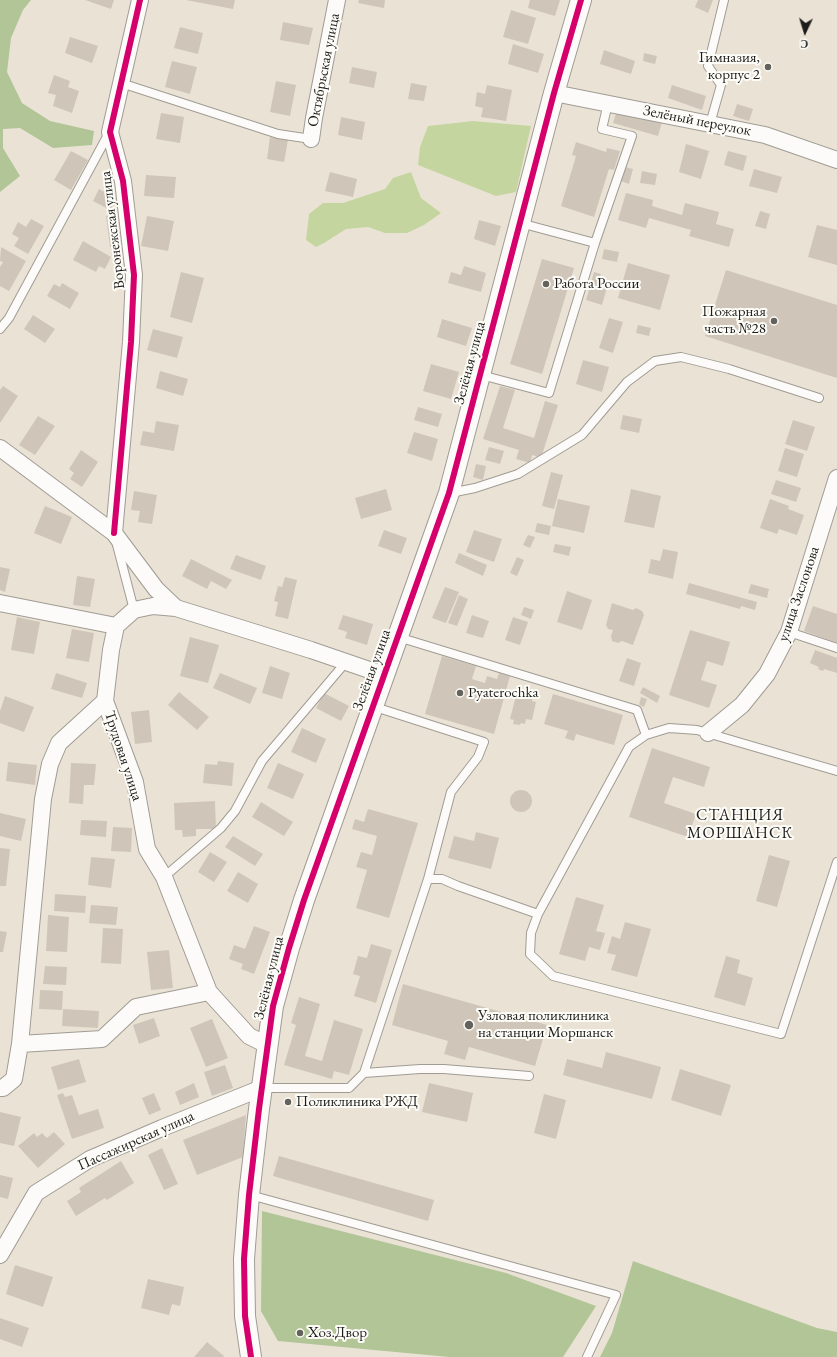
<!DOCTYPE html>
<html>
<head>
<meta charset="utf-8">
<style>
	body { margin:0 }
	#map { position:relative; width:837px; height:1357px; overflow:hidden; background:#eae3d5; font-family:"EB Garamond",serif }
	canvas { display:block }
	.north { position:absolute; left:785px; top:12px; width:40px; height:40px; -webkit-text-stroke:3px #fdfcf7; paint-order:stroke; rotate:184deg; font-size:11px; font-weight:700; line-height:16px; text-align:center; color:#1c1c1c }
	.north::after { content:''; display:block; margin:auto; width:14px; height:18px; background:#1c1c1c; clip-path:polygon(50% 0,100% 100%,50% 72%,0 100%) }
</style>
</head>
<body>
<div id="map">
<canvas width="837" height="1357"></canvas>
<div class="north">С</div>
</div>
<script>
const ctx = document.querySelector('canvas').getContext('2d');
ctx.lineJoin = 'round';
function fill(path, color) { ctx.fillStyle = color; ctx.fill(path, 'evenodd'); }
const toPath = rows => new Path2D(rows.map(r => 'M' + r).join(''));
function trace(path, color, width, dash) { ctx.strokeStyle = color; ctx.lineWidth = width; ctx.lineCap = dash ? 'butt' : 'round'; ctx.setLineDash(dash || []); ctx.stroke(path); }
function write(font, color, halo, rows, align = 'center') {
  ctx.font = font + ' "EB Garamond",serif'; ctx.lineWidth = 4; ctx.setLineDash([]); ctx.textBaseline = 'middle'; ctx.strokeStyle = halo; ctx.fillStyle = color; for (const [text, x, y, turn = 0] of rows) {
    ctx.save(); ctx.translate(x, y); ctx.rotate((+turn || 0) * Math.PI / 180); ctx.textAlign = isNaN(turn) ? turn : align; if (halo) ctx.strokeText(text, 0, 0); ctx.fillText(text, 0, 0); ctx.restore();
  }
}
fill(toPath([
	[473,121,531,126,516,192,496,196,418,165,420,147,428,126],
	[411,172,421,198,441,213,424,225,407,233,385,233,368,227,346,229,324,243,316,247,306,240,309,214,323,203,343,203,385,189,393,178]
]), '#c4d59f');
fill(toPath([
	[0,0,31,0,23,10,11,38,7,72,22,103,50,121,94,131,92,145,53,148,20,128,3,129,3,148,20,176,0,192],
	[262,1211,506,1273,596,1306,563,1357,449,1357,278,1341,261,1311],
	[633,1261,817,1328,837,1332,837,1357,600,1357,612,1333]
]), '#b1c597');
fill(toPath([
	[85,0,114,0,111,9],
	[186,0,235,0,233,9],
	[359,0,385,0,384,8,358,3],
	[530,0,560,0,555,16,528,8],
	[698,0,713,0,708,13,695,7],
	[511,10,536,18,528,44,503,37],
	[283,22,313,28,309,45,280,40],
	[180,27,203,33,198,54,174,48],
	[70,37,98,46,92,63,65,53],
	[513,44,544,54,538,73,508,64],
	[604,50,635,61,631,74,600,64],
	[644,53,657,56,655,64,643,61],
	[172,61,197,67,190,94,165,87],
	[352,67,377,72,374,88,349,83],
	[54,75,70,81,68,87,79,91,72,113,53,106,56,95,48,93],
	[276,81,296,85,290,116,270,112],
	[411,83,427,86,424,101,408,99],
	[487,85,512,90,506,121,481,117,483,108,475,106,477,92,485,94],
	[672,85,706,96,702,110,668,98],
	[737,104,753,109,749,121,733,116],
	[617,110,662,122,658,136,613,123],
	[161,113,184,117,180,143,156,139],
	[341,117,365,122,362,140,338,135],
	[270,137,288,140,284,162,267,159],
	[576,142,606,152,607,148,620,151,614,170,609,169,594,217,561,206,576,156,572,155],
	[686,144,709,151,701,179,679,172],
	[71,151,88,160,71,190,54,180],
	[728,151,747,156,743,171,724,165],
	[625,167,633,169,629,184,621,181],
	[754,169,782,177,777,193,749,186],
	[642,171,657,174,655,185,640,183],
	[330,172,357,179,353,197,325,191],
	[146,175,176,177,174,198,144,196],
	[99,189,116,198,110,210,93,201],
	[626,193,653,200,652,206,682,215,685,203,719,212,716,224,734,229,729,247,689,236,691,230,649,218,646,228,618,220],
	[760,211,770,214,766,229,755,226],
	[117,214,121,246,110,247,106,216],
	[147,216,174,221,168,251,141,246],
	[31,219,44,226,28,254,14,246,19,238,12,234,18,222,26,227],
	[479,220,501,226,495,246,474,239],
	[817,225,837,230,837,265,808,257],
	[83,241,111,257,105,269,99,266,96,272,73,260],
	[1,247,26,261,9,291,0,286,0,267,3,262,0,261],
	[604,249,619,252,617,262,602,259],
	[542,259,574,268,542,374,510,364],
	[628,263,670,275,660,310,618,298],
	[464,266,486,273,481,292,448,283,451,272,461,275],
	[726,270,837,305,837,378,705,336],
	[181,272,204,278,192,323,170,317],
	[594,272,601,274,598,281,608,284,602,305,586,300],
	[62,283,79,293,70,309,47,296,54,284,60,287],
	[33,315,55,329,45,343,24,329],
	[609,318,623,322,613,353,599,348],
	[442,319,472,328,466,346,437,337],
	[638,325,651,328,649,336,636,333],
	[153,329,183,337,177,358,147,350],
	[583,360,609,367,602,392,576,384],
	[431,364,459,372,451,399,423,391],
	[160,371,188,379,183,396,156,388],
	[3,386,18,396,0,423,0,390],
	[500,386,515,390,503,428,534,438,545,401,558,405,541,458,532,455,530,463,516,459,519,450,483,439],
	[418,407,442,414,438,427,414,420],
	[623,415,642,419,639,433,620,429],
	[38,416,55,426,35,455,19,445],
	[793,420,815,427,807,451,785,444],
	[156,421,179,425,174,451,140,445,143,431,154,433],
	[414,432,438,439,432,461,407,453],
	[489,447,504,451,500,464,485,460],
	[785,448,804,454,797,477,778,471],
	[81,450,98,462,82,487,70,479,74,473,69,469],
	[476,464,486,466,483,480,473,477],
	[551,472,563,475,554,509,542,506],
	[776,480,801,488,796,502,771,494],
	[386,489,392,510,361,519,355,498],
	[631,489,661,496,654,528,624,522],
	[134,491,157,495,152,524,138,522,140,511,131,510],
	[558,499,590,506,584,533,552,526],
	[770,499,789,506,788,509,804,515,797,535,779,529,777,534,760,528],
	[45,506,72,517,61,544,34,533],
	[537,523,551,526,549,535,535,532],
	[384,530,407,538,401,554,378,546],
	[474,530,502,539,494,562,466,552],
	[528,535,535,537,530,548,523,545],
	[555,544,571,547,569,556,553,552],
	[663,549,678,552,673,579,648,573,651,559,660,561],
	[459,553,487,565,483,576,455,563],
	[236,555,266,566,261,580,230,569],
	[517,557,524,560,517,576,510,573],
	[191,559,232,580,226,589,211,581,207,589,182,576],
	[0,567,10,569,5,592,0,590],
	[77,576,95,579,90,607,73,605],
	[285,577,297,580,288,619,275,616,278,602,274,601,278,586,282,587],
	[689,583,757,602,755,610,741,606,740,609,686,594],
	[751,584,769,589,767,598,748,593],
	[445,587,459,592,446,623,432,618],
	[567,591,592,600,582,630,557,622],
	[459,595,468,599,457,626,448,623],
	[612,603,633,610,636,608,642,611,644,615,633,645,622,641,618,643,612,641,611,636,613,630,608,629,606,625],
	[813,606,837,614,837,643,804,631],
	[524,607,534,610,531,619,521,615],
	[343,615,373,624,367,645,345,638,347,632,338,629],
	[472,615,489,621,483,638,466,633],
	[17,617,40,622,34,654,11,650],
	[513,617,528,622,520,645,505,640],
	[72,629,94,633,89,662,66,658],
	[690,630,730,642,723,666,707,661,701,680,717,685,709,708,669,695],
	[190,637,219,645,208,683,180,676],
	[815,650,837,658,837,673,824,669,823,671,818,669,819,667,810,663],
	[442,656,476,666,472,679,485,683,487,676,497,679,499,673,510,676,494,734,425,714],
	[627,658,641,663,634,686,619,681],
	[270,666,290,673,282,699,262,693],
	[56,673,87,683,82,698,51,689],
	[220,673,257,688,250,704,213,688],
	[643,687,660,696,657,703,640,693],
	[518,688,534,692,532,701,536,702,532,720,526,719,525,724,521,723,520,725,513,724,514,720,510,719],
	[179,692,209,717,197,730,168,705],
	[324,693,349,706,341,721,316,708],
	[553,694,623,715,614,745,576,734,574,741,565,738,568,731,544,724],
	[5,696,34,707,24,732,0,723,0,711],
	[641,697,647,699,644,707,639,705],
	[149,710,152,742,135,744,131,712],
	[302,728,326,739,316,763,291,752],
	[652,748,710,767,704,787,673,777,664,803,696,814,688,837,629,817],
	[218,761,234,763,232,786,203,783,205,764,217,765],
	[8,762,37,765,35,785,6,781],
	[71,763,96,764,94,785,84,785,83,804,69,803],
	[278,763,304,774,293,799,267,788],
	'510 801a11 11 0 1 1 22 0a11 11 0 1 1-22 0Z',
	[215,801,216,829,196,829,196,836,183,837,182,830,175,830,174,803],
	[261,802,293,822,284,836,252,817],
	[368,809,418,823,389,918,356,908,367,870,356,867,361,852,372,855,377,836,352,829,355,819,364,822],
	[0,813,26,819,21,841,0,836],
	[81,820,107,821,106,837,80,835],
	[113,827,132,828,131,852,111,851],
	[476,832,499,838,491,869,448,858,454,836,474,841],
	[233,836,263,854,255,866,225,847],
	[0,848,10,849,6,886,0,886],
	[210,852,227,862,214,882,198,872],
	[769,855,790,861,777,907,756,901],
	[91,857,115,859,111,888,88,885],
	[238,872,258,884,248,903,227,891],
	[55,894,86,896,85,913,54,911],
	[576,897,604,905,596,931,605,933,600,950,589,947,585,961,559,954],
	[91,905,118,907,116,925,89,923],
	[48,915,69,917,67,952,46,951],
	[625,922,651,929,637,977,611,970,616,955,607,953,612,936,620,939],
	[254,926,270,932,254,974,241,969,243,964,229,959,234,945,245,949],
	[103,928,123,929,121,964,101,963],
	[0,931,7,932,3,952,0,952],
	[371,944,392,950,376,1003,354,996,360,976,353,974,358,956,367,958],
	[169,950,173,988,151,990,147,952],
	[726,956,740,960,737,973,753,978,745,1006,714,997],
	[45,966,67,967,66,985,43,984],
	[403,984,547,1025,535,1066,469,1047,465,1060,444,1054,448,1041,392,1025],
	[40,990,63,991,62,1010,39,1009],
	[299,997,320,1004,305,1056,322,1061,334,1020,363,1029,349,1075,334,1071,332,1079,284,1065,296,1025,291,1023],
	[63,1009,99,1011,98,1028,62,1026],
	[154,1018,160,1036,139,1044,133,1025],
	[212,1019,228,1058,206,1067,190,1028],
	[606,1052,661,1067,652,1099,563,1075,567,1059,602,1068],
	[79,1059,86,1082,58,1090,51,1067],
	[225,1065,233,1088,212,1096,204,1072],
	[680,1069,731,1085,721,1116,671,1100],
	[194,1083,199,1097,180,1105,175,1092],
	[429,1083,473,1093,467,1122,422,1112],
	[63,1093,65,1097,72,1095,79,1115,98,1109,104,1128,72,1139,57,1095],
	[154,1093,161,1110,149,1115,142,1098],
	[544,1094,566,1100,556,1139,534,1133],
	[0,1112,21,1117,14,1146,0,1143],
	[246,1115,243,1157,197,1175,183,1140],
	[54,1132,65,1144,38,1168,18,1146,34,1133,37,1137,42,1133,47,1138],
	[162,1148,178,1184,164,1190,148,1155],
	[279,1156,434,1200,428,1221,273,1176],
	[121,1161,134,1183,107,1200,105,1198,76,1216,67,1201,81,1192,79,1188],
	[0,1175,13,1178,8,1199,0,1197],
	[15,1265,53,1277,43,1307,6,1294],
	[148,1279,184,1287,180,1306,172,1304,169,1315,141,1308],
	[0,1318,29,1328,22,1347,0,1339],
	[207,1342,224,1356,223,1357,194,1357]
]), '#d0c5b9');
const service = toPath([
	[121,83,278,134,311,139],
	[710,124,721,85,708,66,724,0],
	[520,223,595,243,632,136,602,129,608,103],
	[0,329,9,318,109,133],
	[481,375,549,393,595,243],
	[450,493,475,488,518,474,582,435,627,382,655,361,681,357,729,369,819,398],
	[116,541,134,610],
	[789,632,837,648],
	[398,637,637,710,646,735],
	[372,706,484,742,478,757,451,792,428,879],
	[837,771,697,730,669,728,646,735,629,747,538,914,531,933,530,954,553,976,781,1034,837,862],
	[164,877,221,828,235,811,262,761,346,662],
	[364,1073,428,879,442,879,458,886,538,914],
	[262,1088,349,1088,364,1073,420,1069,444,1069,529,1076],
	[250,1195,616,1295,587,1357]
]);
const minor = toPath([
	[554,93,765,135,837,160],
	[311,139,314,118,337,0],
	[0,448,114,533,156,589,176,608],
	[114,533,131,342,134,275,123,181,110,132,140,0],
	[0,603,116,626],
	[116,626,111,650,105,701,135,782,147,849,164,877,209,992],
	[116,626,134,610,153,606,176,608,311,650,384,675],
	[708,733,742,705,767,674,789,632,837,478],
	[20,1044,43,799,50,764,59,743,105,701],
	[0,1088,3,1088,14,1079,20,1044,102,1039,136,1007,209,992,249,1036,267,1045],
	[0,1255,36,1193,90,1159,162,1128,262,1088]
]);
const tertiary = toPath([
	[251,1357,245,1316,244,1259,249,1195,259,1109,273,1006,289,948,304,900,449,493,554,93,581,0]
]);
trace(service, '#a09c94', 10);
trace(minor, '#a09c94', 18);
trace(tertiary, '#a09c94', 22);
trace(service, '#fcfbf9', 8);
trace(minor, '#fcfbf9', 16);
trace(tertiary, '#fcfbf9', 20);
trace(toPath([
	[114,533,131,342,134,275,123,181,110,132,140,0],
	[251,1357,245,1316,244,1259,249,1195,259,1109,273,1006,289,948,304,900,449,493,554,93,581,0]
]), '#d6006c', 6);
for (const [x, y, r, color] of [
	[768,67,4,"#64625d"],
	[546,284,4,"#64625d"],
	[774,321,4,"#64625d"],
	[460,693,4,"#64625d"],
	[469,1025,5,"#64625d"],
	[288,1102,4,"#64625d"],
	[300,1333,4,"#64625d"]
]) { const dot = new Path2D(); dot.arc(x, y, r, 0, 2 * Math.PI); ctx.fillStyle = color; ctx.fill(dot); trace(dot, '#fdfcf7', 1.5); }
write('15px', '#1c1c1c', '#fdfcf7', [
	["Гимназия,",760,58,"right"],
	["корпус 2",760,75,"right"],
	["Работа России",554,284],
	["Пожарная",766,312,"right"],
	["часть №28",766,329,"right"],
	["Pyaterochka",468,693],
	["Узловая поликлиника",478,1016],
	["на станции Моршанск",478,1033],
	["Поликлиника РЖД",296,1102],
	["Хоз.Двор",308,1333]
], 'left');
write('15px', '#1c1c1c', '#fdfcf7', [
	["Октябрьская улица",324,70,-79],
	["Зелёный переулок",697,121,11],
	["Воронежская улица",113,230,-97],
	["Зелёная улица",470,363,-75],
	["улица Заслонова",799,594,-71],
	["Зелёная улица",372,670,-70],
	["Трудовая улица",123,756,72],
	["Зелёная улица",269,978,-76],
	["Пассажирская улица",136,1141,-24]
]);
ctx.letterSpacing = '1px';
write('16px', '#1c1c1c', '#fdfcf7', [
	["СТАНЦИЯ",740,816],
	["МОРШАНСК",740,834]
]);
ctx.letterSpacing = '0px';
</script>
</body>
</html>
